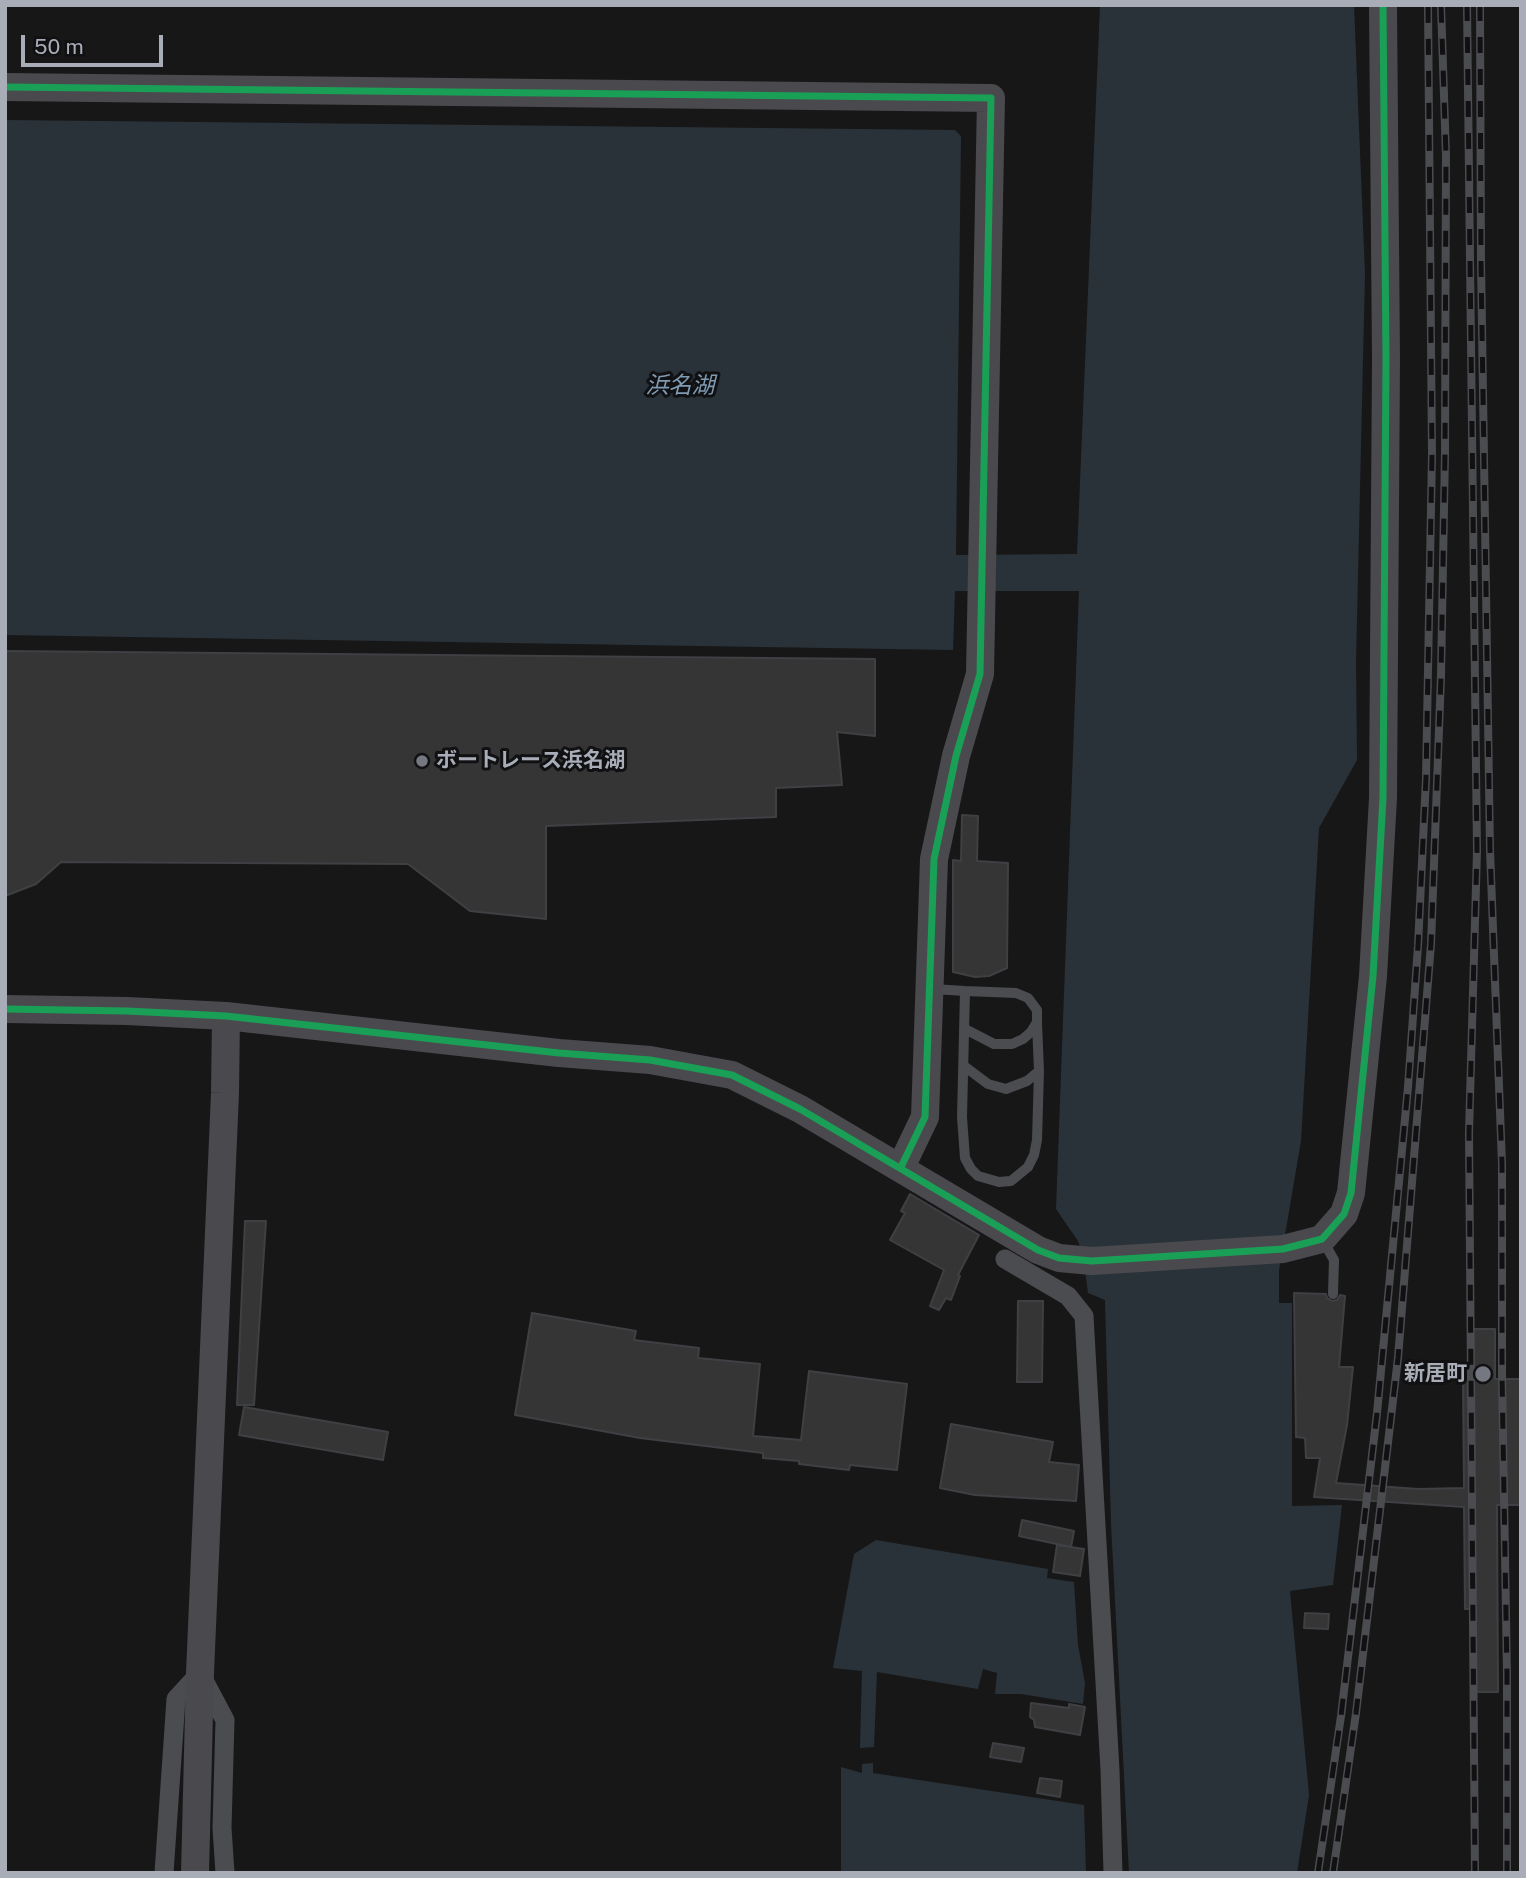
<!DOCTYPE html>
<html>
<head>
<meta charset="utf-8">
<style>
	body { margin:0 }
	#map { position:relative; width:1526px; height:1878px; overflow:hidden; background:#171717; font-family:"Public Sans",sans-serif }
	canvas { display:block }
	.frame { position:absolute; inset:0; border:7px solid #a8adb8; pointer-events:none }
	.scale { position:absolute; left:21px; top:35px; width:142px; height:32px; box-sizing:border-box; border:4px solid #a8adb8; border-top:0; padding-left:9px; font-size:21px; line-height:24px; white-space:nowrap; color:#a8adb8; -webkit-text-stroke:5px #111113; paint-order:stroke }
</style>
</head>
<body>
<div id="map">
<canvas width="1526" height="1878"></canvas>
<div class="frame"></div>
<div class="scale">50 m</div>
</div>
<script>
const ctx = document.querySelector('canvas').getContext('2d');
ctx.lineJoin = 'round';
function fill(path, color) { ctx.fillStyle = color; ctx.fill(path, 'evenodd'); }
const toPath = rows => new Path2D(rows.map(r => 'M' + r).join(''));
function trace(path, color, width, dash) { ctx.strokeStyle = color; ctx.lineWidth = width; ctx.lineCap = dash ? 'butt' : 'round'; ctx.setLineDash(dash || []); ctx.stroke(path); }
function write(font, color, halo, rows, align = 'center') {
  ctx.font = font + ' "Public Sans","Noto Sans JP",sans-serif'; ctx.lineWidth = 6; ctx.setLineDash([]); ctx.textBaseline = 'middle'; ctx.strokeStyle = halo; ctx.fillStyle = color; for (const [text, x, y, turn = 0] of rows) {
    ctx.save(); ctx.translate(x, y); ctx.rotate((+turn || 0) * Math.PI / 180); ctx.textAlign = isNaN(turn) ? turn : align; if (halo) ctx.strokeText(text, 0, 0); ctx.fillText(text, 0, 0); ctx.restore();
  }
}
fill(toPath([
	[1100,5,1354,5,1365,274,1356,661,1357,760,1319,828,1301,1141,1279,1270,1279,1303,1292,1303,1292,1506,1342,1505,1333,1585,1290,1591,1309,1795,1297,1873,1129,1873,1111,1523,1105,1300,1088,1293,1083,1255,1078,1241,1056,1209,1079,591,955,591,953,650,5,635,5,120,955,130,961,136,956,555,1077,554],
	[876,1540,1048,1569,1047,1578,1074,1582,1078,1645,1085,1683,1083,1704,1021,1694,995,1694,997,1673,983,1669,978,1689,877,1672,874,1747,860,1748,862,1671,833,1668,854,1554],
	[873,1763,873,1773,1084,1805,1086,1873,841,1873,841,1767,862,1773,862,1764]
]), '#2a3239');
const building = toPath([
	[5,651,875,659,875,736,837,732,842,785,776,788,776,817,546,826,546,919,470,911,408,864,61,862,36,884,5,896,5,651],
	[962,815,978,816,977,861,1008,863,1007,968,989,976,975,977,953,972,953,860,961,861,962,815],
	[910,1194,979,1235,958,1275,960,1276,951,1300,946,1298,939,1310,930,1306,944,1270,890,1240,905,1213,901,1211,910,1194],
	[245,1221,266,1221,254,1405,237,1405,245,1221],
	[1294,1293,1326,1294,1327,1298,1332,1301,1337,1300,1340,1295,1345,1296,1339,1367,1353,1367,1347,1425,1336,1483,1418,1489,1464,1488,1463,1381,1471,1381,1470,1329,1495,1329,1495,1379,1521,1379,1521,1505,1497,1505,1498,1692,1473,1692,1473,1609,1465,1609,1464,1507,1314,1497,1320,1458,1306,1458,1305,1438,1296,1437,1294,1293],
	[1018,1301,1043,1301,1042,1382,1017,1382,1018,1301],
	[532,1313,636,1331,634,1340,699,1348,698,1358,760,1364,753,1436,801,1440,809,1371,907,1384,897,1470,850,1465,849,1470,799,1464,799,1461,763,1458,763,1453,640,1438,515,1415,532,1313],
	[244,1407,388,1432,383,1460,239,1435,244,1407],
	[951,1424,1053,1442,1049,1462,1079,1465,1076,1501,975,1495,940,1488,951,1424],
	[1022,1520,1074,1531,1071,1547,1019,1536,1022,1520],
	[1057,1545,1084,1549,1080,1576,1053,1572,1057,1545],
	[1305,1613,1329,1614,1328,1629,1304,1628,1305,1613],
	[1031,1703,1069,1708,1069,1704,1085,1707,1080,1735,1035,1727,1034,1720,1030,1717,1031,1703],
	[993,1743,1024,1748,1021,1762,990,1757,993,1743],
	[1040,1778,1062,1781,1060,1797,1037,1793,1040,1778]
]);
fill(building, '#353536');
trace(building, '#3f4043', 2);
trace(toPath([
	[933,989,965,991,962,1117,965,1158,971,1169,978,1176,999,1182,1011,1181,1028,1167,1034,1155,1037,1140,1039,1071,1027,1081,1006,1089,988,1084,964,1066],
	[965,991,1016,993,1028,998,1037,1010,1037,1022,1031,1032,1023,1039,1012,1044,994,1044,965,1029],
	[1037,1023,1039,1071],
	[1322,1239,1334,1260,1333,1294]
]), '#4b4c50', 10);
trace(toPath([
	[1005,1259,1068,1296,1084,1316,1110,1770,1113,1873],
	[164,1873,176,1699,200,1673,225,1720,222,1828,225,1873]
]), '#4b4c50', 19);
trace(toPath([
	[5,87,991,98,980,674,956,756,934,859,925,1117,901,1167],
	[5,1009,127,1011,226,1016,559,1053,650,1060,732,1075,800,1109,1038,1250,1059,1258,1092,1261,1283,1249,1322,1239,1344,1214,1351,1193,1373,976,1383,798,1386,360,1383,5],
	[195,1873,200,1673,225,1093,226,1016]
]), '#4a4a4e', 28);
const rail = toPath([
	[1467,5,1477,851,1469,1133,1475,1873],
	[1480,5,1481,262,1490,850,1502,1164,1502,1374,1507,1675,1507,1873],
	[1318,1873,1341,1716,1377,1413,1408,1087,1418,946,1426,778,1432,455,1428,5],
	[1333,1873,1356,1713,1398,1358,1431,944,1441,676,1445,453,1446,156,1441,5]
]);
trace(rail, '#4b4c4f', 8);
trace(rail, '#111113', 5, [16]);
trace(toPath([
	[5,87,991,98,980,674,956,756,934,859,925,1117,901,1167],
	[5,1009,127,1011,226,1016,559,1053,650,1060,732,1075,800,1109,1038,1250,1059,1258,1092,1261,1283,1249,1322,1239,1344,1214,1351,1193,1373,976,1383,798,1386,360,1383,5]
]), '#1a9f57', 7);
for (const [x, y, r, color] of [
	[422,761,7,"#757880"],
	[1483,1374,9,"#757880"]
]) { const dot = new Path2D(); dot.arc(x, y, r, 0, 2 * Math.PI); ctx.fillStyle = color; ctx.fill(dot); trace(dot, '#111113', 2.5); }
write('bold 21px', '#a8adb8', '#111113', [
	["ボートレース浜名湖",436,761],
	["新居町",1467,1374,"right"]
], 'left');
write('italic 23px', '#7f9bb3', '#111113', [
	["浜名湖",680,386]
]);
</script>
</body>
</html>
